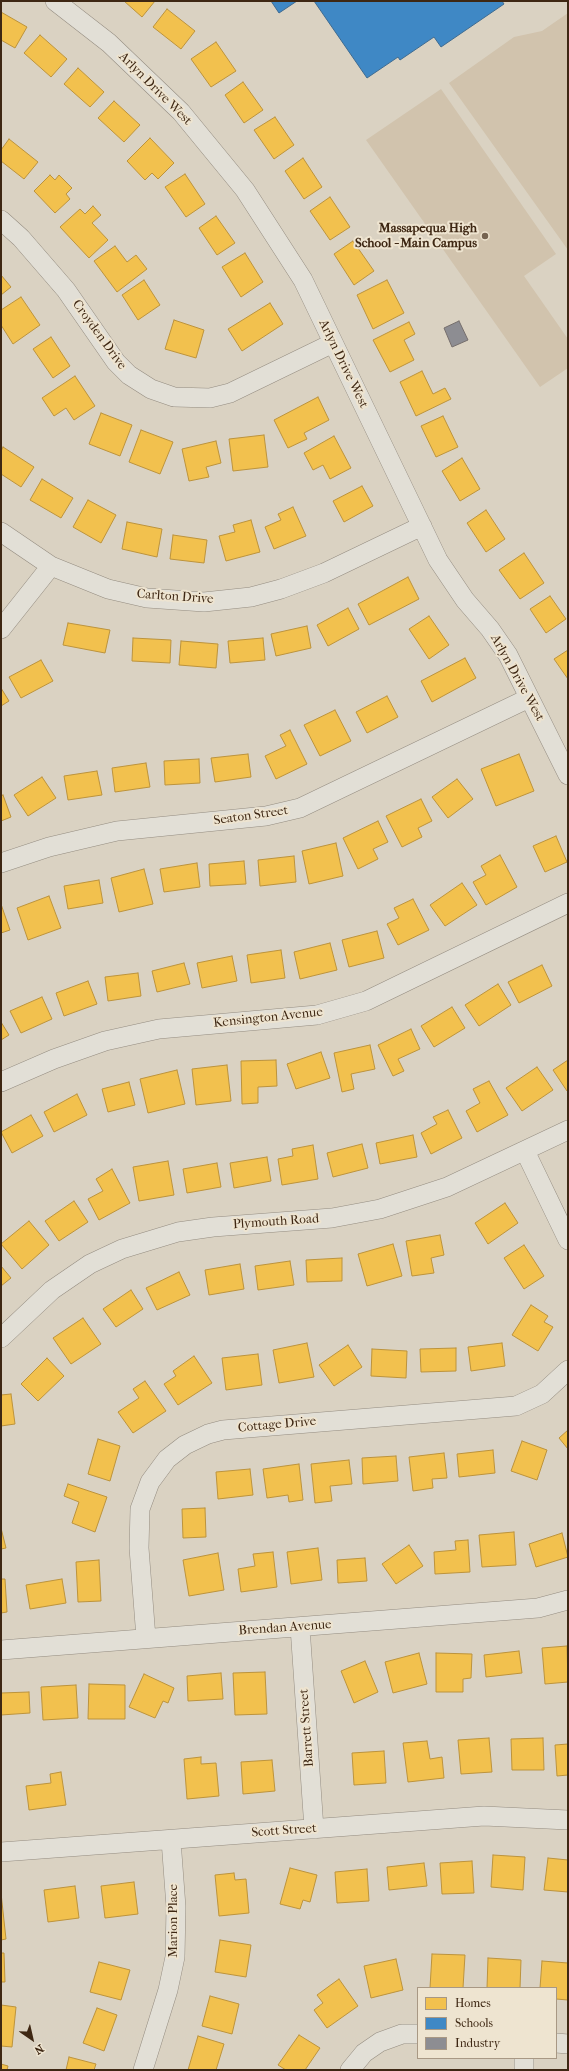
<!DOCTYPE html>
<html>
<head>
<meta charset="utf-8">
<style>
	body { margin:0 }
	#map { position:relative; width:569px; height:2071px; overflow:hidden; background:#dad2c2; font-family:"IM FELL French Canon",serif }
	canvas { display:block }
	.frame { position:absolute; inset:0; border:2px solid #3e2713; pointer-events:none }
	.legend { position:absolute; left:417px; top:1987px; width:140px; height:72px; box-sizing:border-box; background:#eee4d0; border:1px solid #a89884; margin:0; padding:5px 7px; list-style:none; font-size:12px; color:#3e2713 }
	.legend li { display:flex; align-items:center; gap:8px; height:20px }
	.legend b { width:20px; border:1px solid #a89884 }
	.north { position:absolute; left:12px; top:2019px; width:40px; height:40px; -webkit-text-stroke:3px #eee4d0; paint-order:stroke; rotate:146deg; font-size:11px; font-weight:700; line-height:16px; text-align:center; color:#3e2713 }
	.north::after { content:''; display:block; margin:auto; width:14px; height:18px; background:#3e2713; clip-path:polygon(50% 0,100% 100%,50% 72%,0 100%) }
</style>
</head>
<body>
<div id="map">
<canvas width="569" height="2071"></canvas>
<div class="frame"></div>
<ul class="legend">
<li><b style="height:11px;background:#f2c14e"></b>Homes</li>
<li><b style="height:11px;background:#3f88c5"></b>Schools</li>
<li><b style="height:11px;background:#8d8d92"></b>Industry</li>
</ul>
<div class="north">N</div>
</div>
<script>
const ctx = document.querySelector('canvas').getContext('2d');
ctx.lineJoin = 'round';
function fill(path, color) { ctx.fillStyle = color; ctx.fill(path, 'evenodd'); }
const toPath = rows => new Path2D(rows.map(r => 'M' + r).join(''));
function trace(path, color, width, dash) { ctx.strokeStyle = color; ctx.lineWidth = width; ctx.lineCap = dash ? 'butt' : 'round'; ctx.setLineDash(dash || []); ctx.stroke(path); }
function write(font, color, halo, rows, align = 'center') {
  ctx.font = font + ' "IM FELL French Canon",serif'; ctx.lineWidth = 4; ctx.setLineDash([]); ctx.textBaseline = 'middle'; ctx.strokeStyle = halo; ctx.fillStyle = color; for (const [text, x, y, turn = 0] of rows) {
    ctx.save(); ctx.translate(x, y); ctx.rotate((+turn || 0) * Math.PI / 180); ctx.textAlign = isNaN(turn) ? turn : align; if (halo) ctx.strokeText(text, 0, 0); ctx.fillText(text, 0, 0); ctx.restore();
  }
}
fill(toPath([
	[568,13,568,250,449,83,514,37,542,31],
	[441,89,556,254,524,276,568,339,568,368,540,387,366,140]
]), '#d1c3ad');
const homes = toPath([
	[124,1,155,1,142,17,124,1],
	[167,9,195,31,181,49,153,27,167,9],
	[1,12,27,27,15,48,1,40,1,12],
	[40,35,67,59,51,77,24,53,40,35],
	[216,42,236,71,211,87,191,59,216,42],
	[78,68,104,92,90,107,64,84,78,68],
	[243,82,263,110,244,123,225,95,243,82],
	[114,101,140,125,124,142,98,118,114,101],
	[275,117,294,145,274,159,254,130,275,117],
	[150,138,174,163,158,179,152,173,145,180,127,161,150,138],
	[9,139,38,162,24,179,1,161,1,150,9,139],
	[303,158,322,187,304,199,285,171,303,158],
	[185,174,205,204,186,217,165,187,185,174],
	[50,175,55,180,59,175,72,188,66,194,70,199,55,213,34,191,50,175],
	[330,197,350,227,330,240,310,211,330,197],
	[93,206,101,215,92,223,108,240,89,258,60,227,80,209,85,214,93,206],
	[216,216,235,243,217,255,199,228,216,216],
	[353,241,374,271,354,285,334,254,353,241],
	[115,246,127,262,136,255,147,269,117,292,94,261,115,246],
	[245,253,263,282,241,297,222,267,245,253],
	[1,275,11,287,1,295,1,275],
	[144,280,160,305,138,320,122,295,144,280],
	[387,280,404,313,373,329,357,295,387,280],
	[21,297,40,325,13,344,1,325,1,310,21,297],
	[270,303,283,324,242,351,228,329,270,303],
	[174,320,204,330,196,358,165,349,174,320],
	[409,322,415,334,404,340,414,360,390,372,373,340,409,322],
	[51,337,70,366,53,378,33,349,51,337],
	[422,371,433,394,445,388,451,399,416,416,400,382,422,371],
	[75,376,95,406,74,420,66,408,54,416,42,398,75,376],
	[318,397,329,420,304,433,307,439,288,448,274,420,318,397],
	[101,413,132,425,120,456,89,444,101,413],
	[443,416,458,447,436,457,421,426,443,416],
	[141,430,173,442,160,474,129,462,141,430],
	[264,435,268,467,233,471,229,439,264,435],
	[334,436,351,468,330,479,323,465,313,470,304,453,334,436],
	[216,441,221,463,206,467,209,477,189,481,182,449,216,441],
	[3,447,34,467,21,487,1,474,1,451,3,447],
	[462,458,480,489,460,501,442,471,462,458],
	[42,479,73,498,61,518,30,500,42,479],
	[362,486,373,506,344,522,333,501,362,486],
	[88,500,116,515,101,543,73,527,88,500],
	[293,507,306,536,274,549,265,527,281,520,278,514,293,507],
	[486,510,505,539,486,552,467,523,486,510],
	[251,520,260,552,226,561,219,536,235,532,233,525,251,520],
	[127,522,162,529,157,557,122,549,127,522],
	[173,535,207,540,204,563,170,559,173,535],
	[524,553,544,583,520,599,499,570,524,553],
	[408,577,419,599,369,625,358,604,408,577],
	[550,596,566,619,546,633,530,609,550,596],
	[348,608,359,629,328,646,317,625,348,608],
	[429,616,449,645,429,659,409,629,429,616],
	[68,623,110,630,105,653,63,645,68,623],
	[307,626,311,648,276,656,271,634,307,626],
	[133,638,171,640,170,663,132,661,133,638],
	[263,638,265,660,230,663,228,641,263,638],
	[181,641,218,644,216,668,179,665,181,641],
	[568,650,568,679,554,659,568,650],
	[465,658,476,678,432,702,421,681,465,658],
	[41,660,53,681,21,698,9,677,41,660],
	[1,688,9,701,1,706,1,688],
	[387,696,398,717,367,733,356,712,387,696],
	[335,710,351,741,320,756,304,725,335,710],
	[290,730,307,764,276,779,265,756,286,746,280,735,290,730],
	[248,754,251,777,215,782,211,758,248,754],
	[519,754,534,791,496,806,481,769,519,754],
	[199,759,200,783,165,785,164,761,199,759],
	[146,763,150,787,115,792,112,768,146,763],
	[97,771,102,795,68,800,64,776,97,771],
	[42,777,56,798,28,816,14,795,42,777],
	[457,779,473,799,448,818,432,797,457,779],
	[3,795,11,817,1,821,1,796,3,795],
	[421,799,432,821,418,828,422,837,402,847,386,816,421,799],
	[378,821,388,842,373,849,378,859,358,869,343,838,378,821],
	[556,836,567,862,545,872,533,846,556,836],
	[336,843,343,876,309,884,302,851,336,843],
	[500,855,517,887,486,905,473,882,486,875,481,866,500,855],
	[294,856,296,882,260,886,258,860,294,856],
	[244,861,246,884,210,886,209,864,244,861],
	[197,863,200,887,164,892,160,869,197,863],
	[144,869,153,904,119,912,111,878,144,869],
	[99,880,103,903,68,909,64,886,99,880],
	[462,883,477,905,445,926,430,905,462,883],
	[49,896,61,928,28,940,17,908,49,896],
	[413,899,429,930,398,945,387,924,399,918,394,908,413,899],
	[2,907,10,930,1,933,1,908,2,907],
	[377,931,384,958,349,967,342,940,377,931],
	[330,943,337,970,300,979,294,952,330,943],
	[281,950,285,978,251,983,247,955,281,950],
	[232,956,237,981,202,988,197,963,232,956],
	[184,963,190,984,157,992,152,971,184,963],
	[542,965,552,986,519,1003,508,982,542,965],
	[138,973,141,996,108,1001,105,977,138,973],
	[88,981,97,1004,64,1016,56,993,88,981],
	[498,984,511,1005,479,1026,465,1005,498,984],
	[42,997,52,1019,21,1033,10,1011,42,997],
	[452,1007,465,1028,434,1047,421,1026,452,1007],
	[1,1022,9,1035,1,1040,1,1022],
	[411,1029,420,1049,398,1059,404,1071,393,1076,378,1045,411,1029],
	[370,1045,375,1069,351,1074,354,1089,342,1092,334,1053,370,1045],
	[321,1052,330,1078,296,1089,287,1064,321,1052],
	[276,1060,277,1086,258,1087,258,1103,242,1104,241,1061,276,1060],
	[568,1060,568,1090,567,1091,553,1070,568,1060],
	[227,1065,231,1101,196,1105,192,1069,227,1065],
	[537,1067,553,1090,522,1111,506,1088,537,1067],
	[177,1070,185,1104,148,1113,140,1079,177,1070],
	[489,1081,508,1115,477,1132,466,1111,480,1103,473,1089,489,1081],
	[129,1082,135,1105,108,1112,102,1089,129,1082],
	[77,1094,87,1115,54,1132,44,1112,77,1094],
	[448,1110,462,1138,431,1154,421,1133,437,1124,433,1117,448,1110],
	[31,1115,43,1136,12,1153,1,1132,31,1115],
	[413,1135,417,1157,380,1164,376,1143,413,1135],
	[362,1144,368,1168,333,1177,327,1153,362,1144],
	[313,1145,318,1179,282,1185,278,1159,293,1156,292,1149,313,1145],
	[267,1157,271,1181,234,1188,230,1163,267,1157],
	[168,1161,174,1195,139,1201,133,1167,168,1161],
	[217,1163,221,1187,187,1193,183,1169,217,1163],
	[112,1169,130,1203,99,1220,88,1199,103,1191,96,1179,112,1169],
	[74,1201,88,1222,59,1241,45,1221,74,1201],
	[505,1203,518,1223,488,1244,475,1223,505,1203],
	[29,1221,49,1245,22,1269,1,1244,29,1221],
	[440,1235,444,1255,431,1258,434,1273,412,1276,406,1241,440,1235],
	[393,1244,402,1276,367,1286,358,1254,393,1244],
	[524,1245,544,1276,524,1289,504,1258,524,1245],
	[342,1258,342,1281,307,1282,306,1260,342,1258],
	[290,1261,294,1285,258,1290,255,1266,290,1261],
	[240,1264,244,1289,209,1295,205,1270,240,1264],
	[1,1266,11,1278,1,1286,1,1266],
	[179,1272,190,1295,157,1310,146,1288,179,1272],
	[131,1290,143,1309,116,1327,103,1309,131,1290],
	[531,1305,548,1316,544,1322,553,1327,538,1351,512,1335,531,1305],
	[83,1318,101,1344,71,1364,53,1338,83,1318],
	[307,1343,314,1377,279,1383,273,1350,307,1343],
	[502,1343,505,1366,471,1371,468,1347,502,1343],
	[348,1345,362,1367,334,1386,319,1365,348,1345],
	[456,1348,456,1371,421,1372,420,1349,456,1348],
	[372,1349,407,1351,406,1378,371,1376,372,1349],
	[258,1354,262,1385,226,1390,222,1358,258,1354],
	[194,1356,212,1383,178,1405,164,1384,176,1376,173,1371,194,1356],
	[47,1358,64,1376,38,1401,21,1384,47,1358],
	[145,1381,166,1411,133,1433,118,1412,139,1398,133,1389,145,1381],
	[11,1394,15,1424,1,1426,1,1395,11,1394],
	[568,1430,568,1449,559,1438,568,1430],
	[98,1439,120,1446,110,1481,88,1474,98,1439],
	[522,1441,547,1450,537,1480,511,1471,522,1441],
	[493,1450,495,1473,459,1477,457,1454,493,1450],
	[444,1453,447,1478,432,1479,433,1488,413,1491,409,1457,444,1453],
	[396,1456,398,1481,363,1484,362,1458,396,1456],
	[349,1460,352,1484,330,1486,332,1501,315,1503,311,1464,349,1460],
	[299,1464,303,1500,289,1502,288,1495,267,1498,263,1469,299,1464],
	[250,1469,253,1495,218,1499,216,1472,250,1469],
	[68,1484,107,1497,95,1532,72,1523,79,1502,64,1496,68,1484],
	[205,1508,206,1537,183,1538,182,1509,205,1508],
	[1,1528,6,1548,1,1549,1,1528],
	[514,1532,516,1565,482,1567,479,1535,514,1532],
	[562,1533,568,1557,536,1567,529,1544,562,1533],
	[468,1540,470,1572,435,1574,434,1552,456,1550,455,1541,468,1540],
	[409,1545,423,1566,396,1584,382,1564,409,1545],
	[318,1548,322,1580,291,1584,287,1552,318,1548],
	[273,1552,277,1587,241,1592,238,1569,255,1566,253,1554,273,1552],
	[218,1553,224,1590,189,1596,183,1560,218,1553],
	[365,1558,367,1581,338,1583,337,1560,365,1558],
	[99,1560,101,1601,78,1602,76,1562,99,1560],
	[1,1579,5,1579,7,1612,1,1613,1,1579],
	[62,1579,66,1603,30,1609,26,1585,62,1579],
	[567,1646,568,1682,545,1684,542,1648,567,1646],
	[519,1651,522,1673,486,1677,484,1655,519,1651],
	[419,1653,427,1684,393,1693,385,1662,419,1653],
	[436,1653,472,1654,471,1678,463,1679,463,1692,436,1692,436,1653],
	[365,1661,378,1692,354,1703,341,1671,365,1661],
	[265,1672,267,1714,235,1715,233,1673,265,1672],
	[221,1673,223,1699,188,1701,187,1676,221,1673],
	[144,1674,174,1688,168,1703,163,1701,155,1718,129,1707,144,1674],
	[89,1684,125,1685,125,1719,88,1719,89,1684],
	[76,1685,78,1718,43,1720,41,1687,76,1685],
	[29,1692,30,1713,1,1715,1,1693,29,1692],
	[489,1738,492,1772,461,1774,458,1740,489,1738],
	[543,1738,544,1770,512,1770,511,1739,543,1738],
	[427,1741,430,1759,442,1757,444,1778,408,1782,403,1743,427,1741],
	[568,1744,568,1775,557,1776,555,1745,568,1744],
	[384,1751,386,1783,354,1785,352,1753,384,1751],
	[201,1757,201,1764,216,1763,219,1796,187,1799,184,1759,201,1757],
	[272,1760,275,1791,243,1794,241,1762,272,1760],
	[61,1772,66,1805,29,1810,26,1786,51,1783,50,1774,61,1772],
	[493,1855,525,1857,523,1890,491,1887,493,1855],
	[548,1858,568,1860,568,1892,544,1890,548,1858],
	[472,1861,474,1893,442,1894,440,1863,472,1861],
	[424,1863,427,1886,389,1890,387,1867,424,1863],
	[290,1868,317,1875,310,1902,303,1900,300,1909,280,1904,290,1868],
	[367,1869,369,1901,337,1903,335,1872,367,1869],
	[234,1873,235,1880,246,1879,249,1913,219,1916,215,1875,234,1873],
	[134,1882,138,1914,105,1918,101,1886,134,1882],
	[75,1886,79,1918,48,1922,44,1890,75,1886],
	[1,1893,6,1939,1,1940,1,1893],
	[220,1940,251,1945,246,1977,215,1972,220,1940],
	[1,1953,4,1953,5,1982,1,1982,1,1953],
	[432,1954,465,1955,463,1988,430,1988,432,1954],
	[488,1958,521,1960,520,1988,487,1988,488,1958],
	[396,1959,403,1990,371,1998,364,1966,396,1959],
	[542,1961,568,1963,568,2000,556,1999,556,1988,540,1988,542,1961],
	[99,1962,130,1970,121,2000,90,1992,99,1962],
	[339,1979,358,2006,327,2028,314,2010,323,2003,317,1995,339,1979],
	[210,1996,239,2004,232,2034,202,2026,210,1996],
	[1,2005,16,2007,12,2047,1,2046,1,2005],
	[97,2008,117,2015,104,2051,83,2043,97,2008],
	[299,2035,320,2048,305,2070,286,2070,278,2065,299,2035],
	[198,2036,224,2044,216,2070,188,2070,198,2036],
	[69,2057,96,2064,94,2070,66,2070,69,2057],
	[1,2064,8,2066,7,2070,1,2070,1,2064]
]);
fill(homes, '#f2c14e');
trace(homes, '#bc933c', 1);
const schools = toPath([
	[271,1,297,1,279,13,271,1],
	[314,1,502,1,504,4,441,47,434,37,400,60,398,57,367,78,314,1]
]);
fill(schools, '#3f88c5');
trace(schools, '#3f6b90', 1);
const industry = toPath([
	[459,321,468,340,452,347,444,328,459,321]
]);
fill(industry, '#8d8d92');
trace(industry, '#756e6c', 1);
const minor = toPath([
	[55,1,109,43,181,112,245,190,303,280,438,560,465,600,490,629,508,655,568,775],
	[1,220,21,238,66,290,116,362,129,375,151,389,174,397,210,398,230,393,333,343],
	[1,532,51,566,108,589,147,598,204,602,251,597,281,589,324,573,422,526],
	[1,629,51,566],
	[1,863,49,847,117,831,266,816,300,808,529,698],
	[1,1082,54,1059,105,1041,159,1029,317,1015,366,1001,568,903],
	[525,1151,568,1240],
	[1,1338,52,1290,90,1264,122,1249,178,1232,213,1227,332,1218,380,1209,447,1187,568,1130],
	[300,1627,314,1829],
	[146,1638,139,1548,140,1509,150,1482,167,1459,185,1445,208,1434,223,1430,516,1406,542,1394,568,1370],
	[1,1650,538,1608,568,1600],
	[1,1852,484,1816,568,1820],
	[556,2043,568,2044],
	[143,2070,168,1990,175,1957,176,1907,171,1840],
	[350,2070,364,2053,380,2042,402,2034,418,2034],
	[524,2070,524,2058]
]);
trace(minor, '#948c80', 20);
trace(minor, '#e2dfd6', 19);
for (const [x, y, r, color] of [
	[485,236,4,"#756350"]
]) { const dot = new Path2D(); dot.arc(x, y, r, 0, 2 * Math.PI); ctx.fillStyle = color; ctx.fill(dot); trace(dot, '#eee4d0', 1.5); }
write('13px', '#3e2713', '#eee4d0', [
	["Arlyn Drive West",155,89,45],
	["Croyden Drive",99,335,54],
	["Arlyn Drive West",343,364,64],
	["Carlton Drive",175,597,4],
	["Arlyn Drive West",517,678,61],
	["Seaton Street",251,816,-8],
	["Kensington Avenue",268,1018,-6],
	["Plymouth Road",276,1222,-4],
	["Cottage Drive",277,1425,-5],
	["Brendan Avenue",285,1628,-4],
	["Barrett Street",307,1728,-94],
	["Scott Street",284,1831,-4],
	["Marion Place",174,1921,-90]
]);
write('bold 13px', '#3e2713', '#eee4d0', [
	["Massapequa High",477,229],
	["School - Main Campus",477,244]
], 'right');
</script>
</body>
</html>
